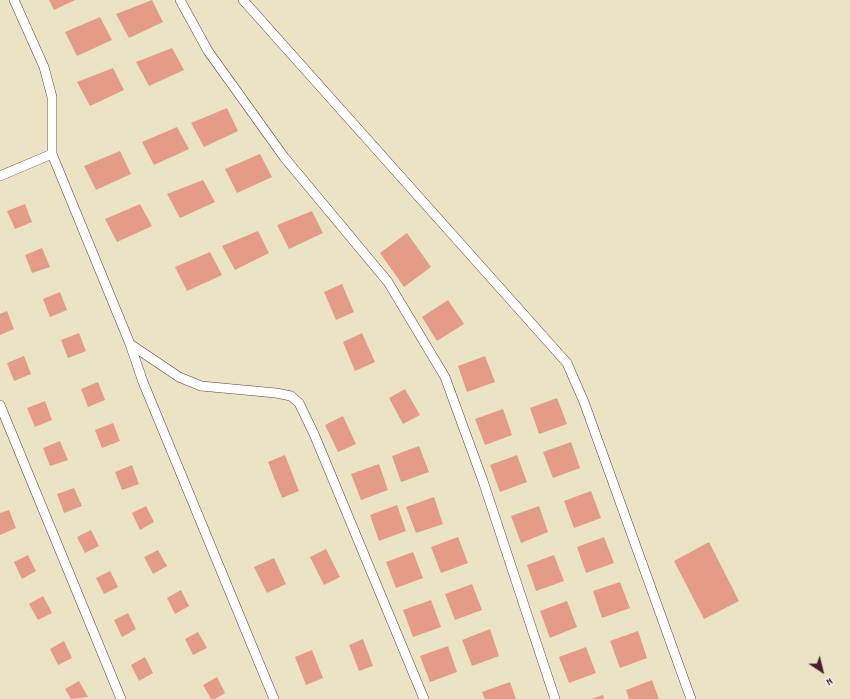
<!DOCTYPE html>
<html>
<head>
<meta charset="utf-8">
<style>
	body { margin:0 }
	#map { position:relative; width:850px; height:699px; overflow:hidden; background:#eae4c5; font-family:Dekko,sans-serif }
	canvas { display:block }
	.north { position:absolute; left:802px; top:651px; width:40px; height:40px; -webkit-text-stroke:3px #f6f6f2; paint-order:stroke; rotate:145deg; font-size:11px; font-weight:700; line-height:16px; text-align:center; color:#4a1f2b }
	.north::after { content:''; display:block; margin:auto; width:14px; height:18px; background:#4a1f2b; clip-path:polygon(50% 0,100% 100%,50% 72%,0 100%) }
</style>
</head>
<body>
<div id="map">
<canvas width="850" height="699"></canvas>
<div class="north">N</div>
</div>
<script>
const ctx = document.querySelector('canvas').getContext('2d');
ctx.lineJoin = 'round';
function fill(path, color) { ctx.fillStyle = color; ctx.fill(path, 'evenodd'); }
const toPath = rows => new Path2D(rows.map(r => 'M' + r).join(''));
function trace(path, color, width, dash) { ctx.strokeStyle = color; ctx.lineWidth = width; ctx.lineCap = dash ? 'butt' : 'round'; ctx.setLineDash(dash || []); ctx.stroke(path); }
fill(toPath([
	[49,0,75,0,54,10],
	[152,0,163,22,129,38,116,14],
	[100,17,112,40,77,56,65,32],
	[172,48,184,70,149,86,136,62],
	[113,68,124,90,90,106,77,82],
	[227,108,238,131,204,147,191,123],
	[177,127,189,149,154,165,142,142],
	[120,151,131,174,96,190,84,166],
	[260,154,272,177,237,193,225,169],
	[203,180,215,202,180,218,167,194],
	[25,204,32,222,15,229,7,211],
	[140,204,152,226,117,242,105,219],
	[312,211,323,233,289,249,277,225],
	[258,231,269,253,235,270,222,246],
	[407,233,431,267,404,287,380,253],
	[42,248,50,267,32,273,25,255],
	[210,252,222,275,187,291,175,267],
	[342,284,354,312,336,320,324,292],
	[60,292,67,310,50,317,43,299],
	[448,300,464,324,437,341,422,317],
	[7,311,14,329,0,335,0,314],
	[79,333,86,351,68,358,61,340],
	[362,333,375,362,355,371,343,342],
	[24,356,31,374,14,381,7,363],
	[485,356,495,382,467,392,458,366],
	[98,382,105,400,88,407,81,389],
	[405,389,420,415,403,424,389,398],
	[557,398,567,424,539,434,530,408],
	[45,401,52,420,35,427,27,408],
	[503,409,512,435,485,445,475,419],
	[343,416,356,444,338,452,325,425],
	[113,423,120,441,102,448,95,430],
	[60,441,68,460,50,466,43,448],
	[571,442,580,468,553,478,543,452],
	[419,446,429,472,401,482,392,456],
	[285,455,299,491,282,498,268,462],
	[517,455,527,482,500,492,490,465],
	[379,464,388,490,361,500,351,474],
	[132,465,139,484,122,490,115,472],
	[74,488,82,506,64,513,57,494],
	[591,491,601,518,574,528,564,501],
	[434,497,443,524,416,533,406,507],
	[397,505,406,531,379,541,370,515],
	[146,506,154,522,140,530,132,513],
	[539,506,548,532,521,543,511,516],
	[9,510,16,528,0,535,0,513],
	[91,530,99,546,85,553,77,537],
	[458,537,468,563,441,573,431,547],
	[604,537,614,563,586,573,577,547],
	[709,542,739,601,704,619,674,561],
	[326,549,340,577,324,585,310,557],
	[158,550,167,566,153,574,144,557],
	[413,552,423,578,396,588,386,562],
	[28,555,36,571,22,579,14,562],
	[554,555,564,581,536,591,527,565],
	[274,558,286,584,267,593,254,567],
	[110,571,118,587,104,594,96,578],
	[620,582,630,608,602,618,593,591],
	[472,584,482,610,455,620,445,594],
	[181,590,189,606,175,614,167,598],
	[43,596,52,613,38,620,29,604],
	[431,600,441,627,413,637,403,610],
	[567,601,577,627,550,638,540,611],
	[128,613,136,629,122,637,114,620],
	[490,629,499,656,472,666,462,640],
	[638,631,647,658,620,668,610,641],
	[198,632,207,648,193,655,185,639],
	[363,639,373,666,359,671,349,645],
	[64,641,72,658,58,665,50,649],
	[448,646,457,672,430,682,420,656],
	[586,647,596,673,569,683,559,657],
	[312,650,323,678,306,685,295,657],
	[145,657,153,673,139,681,131,665],
	[217,677,225,693,215,699,211,699,203,685],
	[652,680,659,699,629,699,626,690],
	[79,681,88,697,71,699,65,689],
	[510,682,516,699,485,699,482,692],
	[603,695,604,699,591,699]
]), '#e49c88');
const service = toPath([
	[14,0,44,67,52,97,52,154,130,344,143,382,274,699],
	[180,0,208,51,284,157,388,282,445,377,483,481,555,699],
	[243,0,567,363,584,402,691,699],
	[0,176,52,154],
	[130,344,179,377,201,386,276,393,291,396,299,403,314,434,424,699],
	[0,405,121,699]
]);
trace(service, '#623d42', 10);
trace(service, '#fff', 9);
</script>
</body>
</html>
